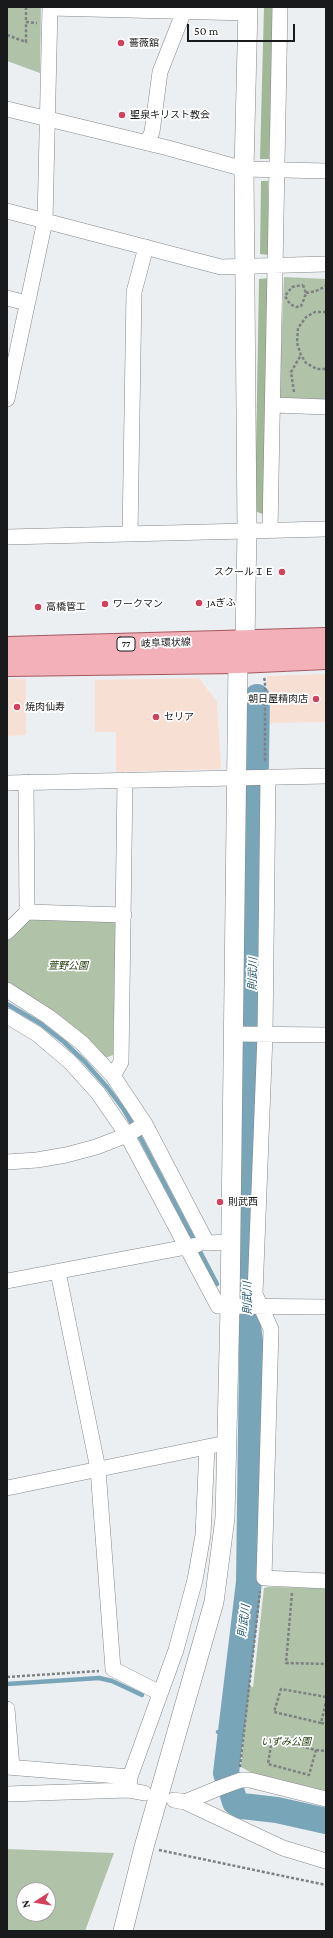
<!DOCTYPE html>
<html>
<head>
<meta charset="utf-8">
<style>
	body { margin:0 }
	#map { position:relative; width:333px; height:1938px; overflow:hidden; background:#eceff2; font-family:"Crimson Pro",serif }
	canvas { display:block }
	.frame { position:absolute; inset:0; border:8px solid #191a1b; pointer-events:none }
	.north { position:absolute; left:16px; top:1882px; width:40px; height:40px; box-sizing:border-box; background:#fff; border:1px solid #a3a3a4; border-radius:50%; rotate:258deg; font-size:11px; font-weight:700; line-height:16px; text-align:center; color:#191a1b }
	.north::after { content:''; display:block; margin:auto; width:14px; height:18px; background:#d2425c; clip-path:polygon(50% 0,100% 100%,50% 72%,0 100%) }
	.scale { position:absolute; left:187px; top:24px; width:108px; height:18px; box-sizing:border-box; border:2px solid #191a1b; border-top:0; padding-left:5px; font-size:12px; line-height:14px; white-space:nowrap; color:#191a1b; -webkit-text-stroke:3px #fff; paint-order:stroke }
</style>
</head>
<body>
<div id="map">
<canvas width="333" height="1938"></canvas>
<div class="frame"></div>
<div class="north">N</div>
<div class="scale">50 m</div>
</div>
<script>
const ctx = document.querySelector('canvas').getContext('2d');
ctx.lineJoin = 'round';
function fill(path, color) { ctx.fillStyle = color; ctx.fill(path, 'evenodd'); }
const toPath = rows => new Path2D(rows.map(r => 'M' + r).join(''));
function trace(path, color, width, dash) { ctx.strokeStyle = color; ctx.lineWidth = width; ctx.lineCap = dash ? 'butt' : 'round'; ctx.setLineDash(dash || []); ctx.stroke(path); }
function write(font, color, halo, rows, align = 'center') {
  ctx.font = font + ' "Crimson Pro","Noto Sans JP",serif'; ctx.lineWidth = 3.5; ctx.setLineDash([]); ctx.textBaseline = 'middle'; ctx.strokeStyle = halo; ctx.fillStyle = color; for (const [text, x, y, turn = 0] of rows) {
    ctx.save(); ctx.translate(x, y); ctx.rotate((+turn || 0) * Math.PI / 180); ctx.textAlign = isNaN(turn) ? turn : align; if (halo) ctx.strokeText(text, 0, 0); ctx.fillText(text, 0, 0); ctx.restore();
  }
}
fill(toPath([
	[326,674,326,725,325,722,267,723,267,676],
	[199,678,217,702,221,769,116,772,116,732,95,732,95,680],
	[7,679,26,679,26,735,7,736]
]), '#f7dfd4');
fill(toPath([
	[7,7,41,7,40,73,7,61],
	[284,277,326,279,326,401,279,399],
	[31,918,112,919,116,923,113,1055,105,1058,74,1027,51,1009,7,983,7,941],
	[268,1587,326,1588,326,1794,257,1776,241,1767,248,1686,253,1687,264,1588],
	[7,1849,114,1853,85,1931,7,1931],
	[24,1890,48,1890,48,1914,24,1914]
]), '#b0c3a8');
fill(toPath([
	[264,7,275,7,269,159,260,159],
	[261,181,268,181,269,255,260,254],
	[269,278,265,515,255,511,259,279]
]), '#a0b895');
trace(toPath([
	[7,1004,41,1024,64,1042,84,1061,107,1087,124,1110,141,1139,217,1284],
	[7,1684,99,1678,112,1681,142,1695],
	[218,1732,230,1738]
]), '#79a5b9', 4.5);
trace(toPath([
	[257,697,248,1268,248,1326,252,1355,249,1582,226,1773,235,1802,242,1806,277,1810,326,1821]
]), '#79a5b9', 26);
const minor = toPath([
	[50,8,248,13],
	[7,109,168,148,244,169,326,171],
	[147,143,152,132,160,72,184,11],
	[7,211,221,267,326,264],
	[7,298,27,303],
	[7,399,45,221,50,7],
	[274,405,326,407],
	[270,530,280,7],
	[130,534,134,292,146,247],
	[7,537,326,529],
	[268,777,265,1035,255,1294,271,1329,264,1578,326,1581],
	[26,782,27,912],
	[7,783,326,776],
	[7,932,27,912,124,915],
	[7,990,49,1017,82,1043,113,1076,145,1124,207,1243,231,1242],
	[7,1016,37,1034,70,1062,98,1093,127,1135,218,1306,326,1307],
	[233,1034,326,1035],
	[113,1076,121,1062,125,780],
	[7,1162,37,1160,66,1155,96,1147,127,1135,145,1124],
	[58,1272,98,1469,113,1669,160,1693],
	[7,1281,197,1245],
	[7,1488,216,1445],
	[7,1709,12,1767],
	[7,1767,130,1777,129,1786],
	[130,1777,176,1650,195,1580,203,1535,207,1447],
	[7,1794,128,1790,144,1793],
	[174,1800,185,1802,283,1848,326,1861],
	[185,1802,219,1788,241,1780,250,1780,326,1799]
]);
const tertiary = toPath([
	[123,1931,144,1847,214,1602,225,1518,230,1306,238,662,245,641,247,531,244,169,248,7]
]);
const primary = toPath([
	[7,648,326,639],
	[7,665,238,662,326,658]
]);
trace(minor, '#84878a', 16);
trace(tertiary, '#84878a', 20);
trace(primary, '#a35962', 24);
trace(toPath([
	[26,7,26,22,37,23],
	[7,35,26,42,26,22],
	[303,285,306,293,304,299,301,306,296,307,290,304,285,296,292,287,303,285],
	[306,293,316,291,326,286],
	[326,312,315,312,306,317,298,328,297,343,301,355,306,363,317,369,326,369],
	[294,392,291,372,301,355],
	[264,678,265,681,265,763],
	[292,1593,286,1663,326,1664],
	[7,1677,99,1671],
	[326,1697,281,1689,274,1712,321,1723,326,1702],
	[321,1723,326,1724],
	[272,1739,316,1750,309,1775,268,1764,272,1739],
	[316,1750,326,1751],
	[240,1767,260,1591],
	[159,1850,326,1885]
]), '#7e8082', 2.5, [3, 2]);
trace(minor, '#fff', 15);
trace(tertiary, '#fff', 19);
trace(primary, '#f4b0b8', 22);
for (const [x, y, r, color] of [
	[121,43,4,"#d2425c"],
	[122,115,4,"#d2425c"],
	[282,572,4,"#d2425c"],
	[199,603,4,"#d2425c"],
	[105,604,4,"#d2425c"],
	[38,607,4,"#d2425c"],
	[316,699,4,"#d2425c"],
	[17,707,4,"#d2425c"],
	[156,717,4,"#d2425c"],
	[220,1202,4,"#d2425c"]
]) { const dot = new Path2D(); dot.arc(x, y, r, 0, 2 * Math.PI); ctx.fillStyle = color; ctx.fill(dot); trace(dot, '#fff', 1.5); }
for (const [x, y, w] of [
	[126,644,18]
]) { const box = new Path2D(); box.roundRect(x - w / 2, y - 7, w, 14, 3); ctx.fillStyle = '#fff'; ctx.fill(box); trace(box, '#191a1b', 1); }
write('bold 9px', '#191a1b', null, [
	["77",126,644]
]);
write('10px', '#191a1b', '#fff', [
	["薔薇舘",129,43],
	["聖泉キリスト教会",130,115],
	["スクールＩＥ",274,572,"right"],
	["JAぎふ",207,603],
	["ワークマン",113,604],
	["高橋管工",46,607],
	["朝日屋精肉店",308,699,"right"],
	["焼肉仙寿",25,707],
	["セリア",164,717],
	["則武西",228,1202]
], 'left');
write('10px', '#191a1b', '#fff', [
	["岐阜環状線",166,643,-2]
]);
write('italic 10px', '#1f3f0b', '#fff', [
	["萱野公園",68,966],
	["いずみ公園",286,1742]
]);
write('italic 11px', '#1a546a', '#fff', [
	["則武川",253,974,-89],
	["則武川",248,1298,-90],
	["則武川",244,1621,-83]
]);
</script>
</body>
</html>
